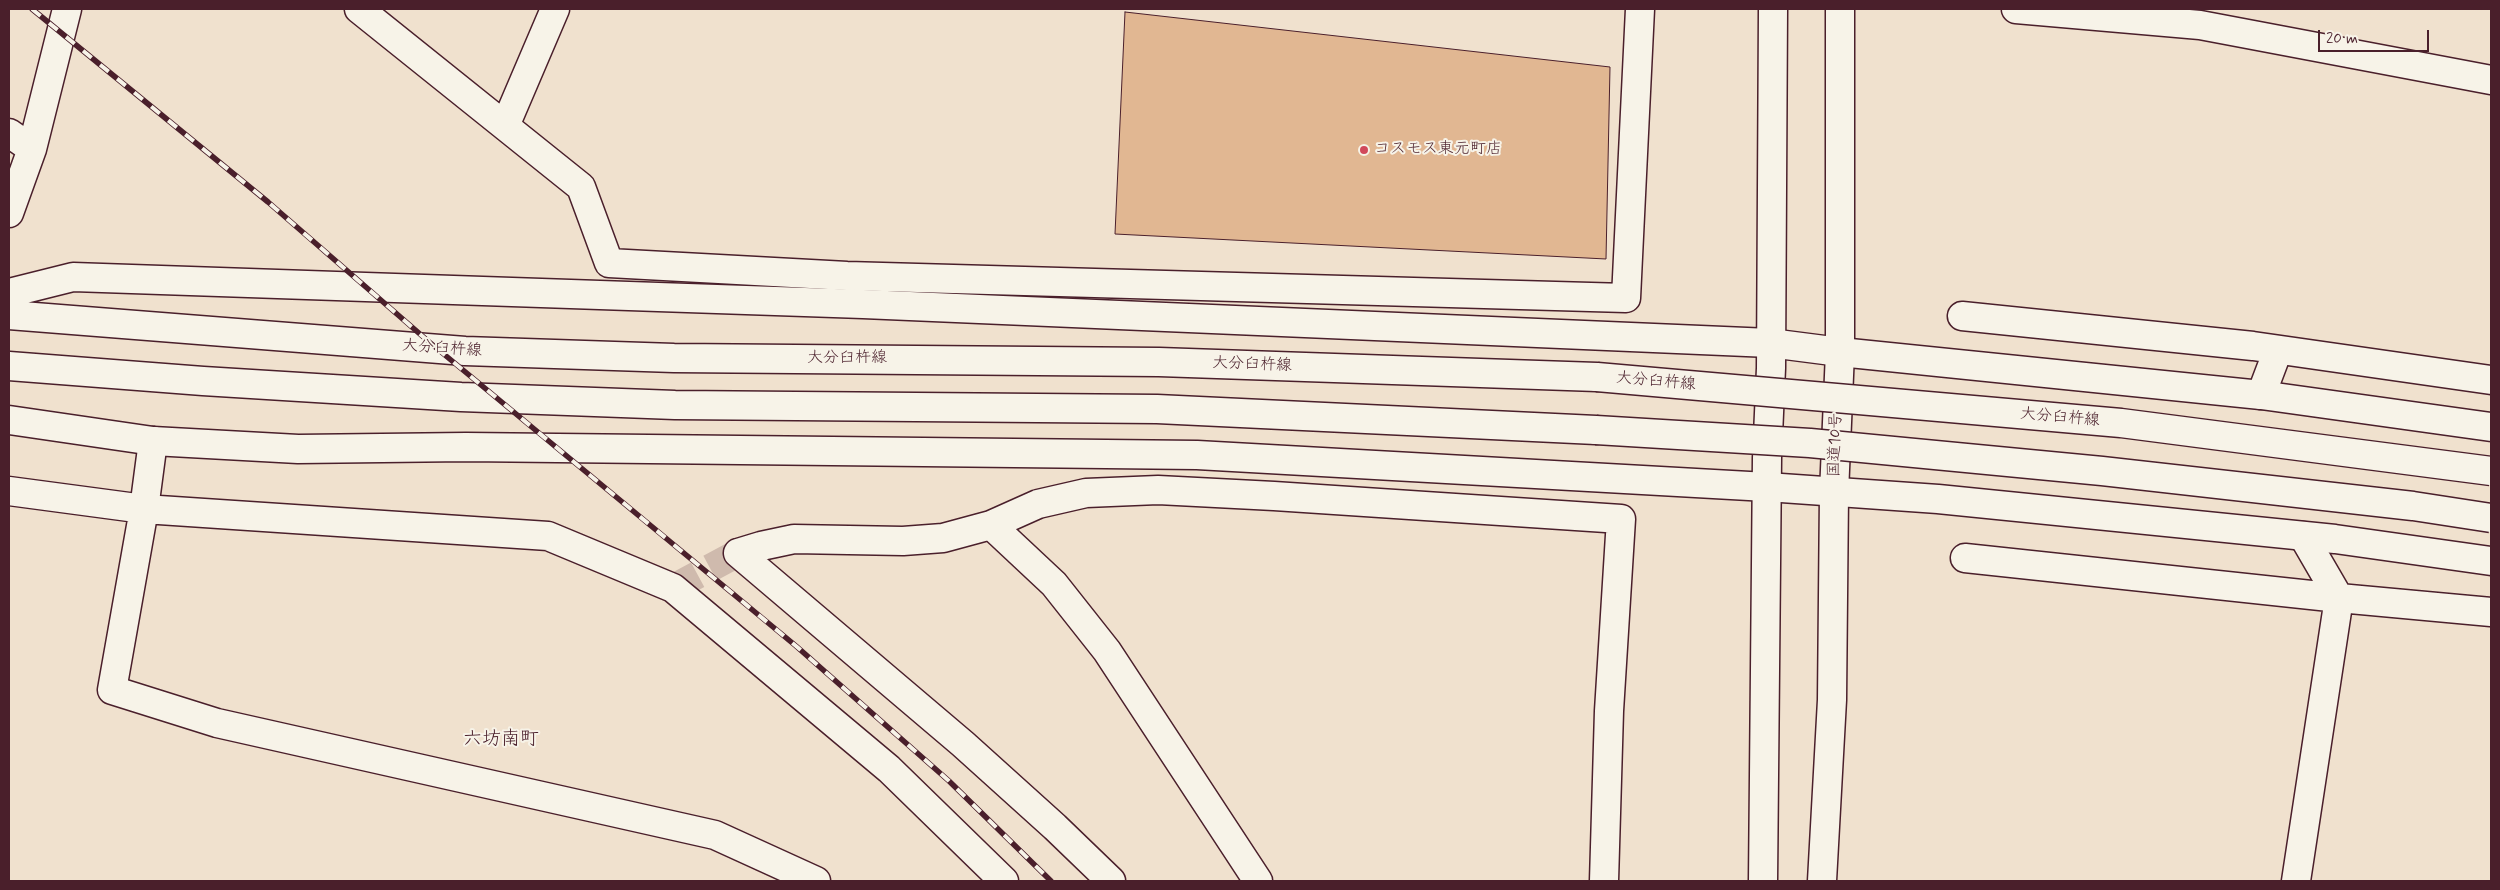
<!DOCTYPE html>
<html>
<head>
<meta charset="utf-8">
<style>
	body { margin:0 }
	#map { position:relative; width:2500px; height:890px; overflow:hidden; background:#f0e1ce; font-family:Mynerve,sans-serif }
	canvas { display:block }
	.frame { position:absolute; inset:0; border:10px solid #4a1f2b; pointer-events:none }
	.scale { position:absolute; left:2318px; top:30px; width:111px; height:22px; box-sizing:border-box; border:2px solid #4a1f2b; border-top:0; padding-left:6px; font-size:15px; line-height:18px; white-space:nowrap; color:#4a1f2b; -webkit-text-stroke:4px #f7f3e8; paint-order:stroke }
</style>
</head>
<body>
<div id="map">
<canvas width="2500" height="890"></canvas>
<div class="frame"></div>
<div class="scale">20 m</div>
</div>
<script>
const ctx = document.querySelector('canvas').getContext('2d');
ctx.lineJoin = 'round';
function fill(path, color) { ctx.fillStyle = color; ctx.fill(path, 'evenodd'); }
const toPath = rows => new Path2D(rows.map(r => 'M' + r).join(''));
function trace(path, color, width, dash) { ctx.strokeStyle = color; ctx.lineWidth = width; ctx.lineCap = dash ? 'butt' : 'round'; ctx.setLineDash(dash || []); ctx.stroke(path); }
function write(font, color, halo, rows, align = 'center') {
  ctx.font = font + ' Mynerve,"Klee One",sans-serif'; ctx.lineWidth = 4; ctx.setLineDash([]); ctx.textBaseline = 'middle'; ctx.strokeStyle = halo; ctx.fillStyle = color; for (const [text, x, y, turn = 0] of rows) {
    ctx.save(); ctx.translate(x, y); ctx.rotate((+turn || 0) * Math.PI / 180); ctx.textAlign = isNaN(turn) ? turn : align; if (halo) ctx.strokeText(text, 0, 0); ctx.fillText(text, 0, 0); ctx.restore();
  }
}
const building = toPath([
	[1125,12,1610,67,1606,259,1115,234,1125,12]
]);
fill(building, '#e1b792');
trace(building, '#4a1f2b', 1);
trace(toPath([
	[673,588,738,553]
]), '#cfbaad', 28, [28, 14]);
const minor = toPath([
	[359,9,581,187,609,263,847,276,1626,298,1640,9],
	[2016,9,2200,25,2491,80],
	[505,126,555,9],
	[9,133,32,149],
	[9,213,32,149,67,9],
	[1962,316,2253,346,2491,380],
	[2261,395,2278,350],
	[153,441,144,509,112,690,217,723,715,835,816,881],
	[9,491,144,509,548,536,673,588,889,769,1004,881],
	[991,525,1054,584,1107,651,1258,881],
	[2303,536,2339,598,2491,612],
	[738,553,761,546,794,539,903,541,943,538,991,525,1038,504,1086,493,1158,490,1274,496,1621,519,1609,711,1604,881],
	[738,553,963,744,1055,827,1111,881],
	[1965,558,2339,598,2296,881]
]);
const major = toPath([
	[9,293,73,277,863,304,1770,343,1840,352,2261,395,2491,427],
	[9,315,465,351,674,358,1159,362,1597,377],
	[9,366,203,381,461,397,675,405,1157,409,1596,430],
	[9,420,153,441,298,449,466,447,1197,455,1767,487,1938,499,2335,539,2491,561]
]);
const highway = toPath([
	[1763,881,1767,458,1771,368,1773,9],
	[1822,881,1832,700,1834,493,1840,352,1840,9]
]);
trace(minor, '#4a1f2b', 31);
trace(major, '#4a1f2b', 31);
trace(highway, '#4a1f2b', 31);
trace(minor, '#f7f3e8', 28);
trace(major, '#f7f3e8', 28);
trace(highway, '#f7f3e8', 28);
const rail = toPath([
	[32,9,268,202,428,341,796,646,949,781,1051,881]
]);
trace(rail, '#4a1f2b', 5.5);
trace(rail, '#f7f3e8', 4, [11]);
const majorBridge = toPath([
	[1597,377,2121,423,2491,471],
	[1596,430,1810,443,2102,471,2413,506,2491,518]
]);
trace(majorBridge, '#4a1f2b', 31, []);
trace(majorBridge, '#f7f3e8', 28);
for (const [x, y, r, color] of [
	[1364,150,5,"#d1495b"]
]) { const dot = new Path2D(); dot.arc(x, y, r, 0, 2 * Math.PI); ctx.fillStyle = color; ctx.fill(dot); trace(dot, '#f7f3e8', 2); }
write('16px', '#4a1f2b', '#f7f3e8', [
	["コスモス東元町店",1374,150]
], 'left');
write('16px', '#4a1f2b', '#f7f3e8', [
	["大分臼杵線",442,349,4],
	["大分臼杵線",847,359],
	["大分臼杵線",1252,365,2],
	["大分臼杵線",1656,382,5],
	["大分臼杵線",2060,418,5],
	["国道10号",1836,445,-88]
]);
write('19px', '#4a1f2b', '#f7f3e8', [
	["六坊南町",501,740]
]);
</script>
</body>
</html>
